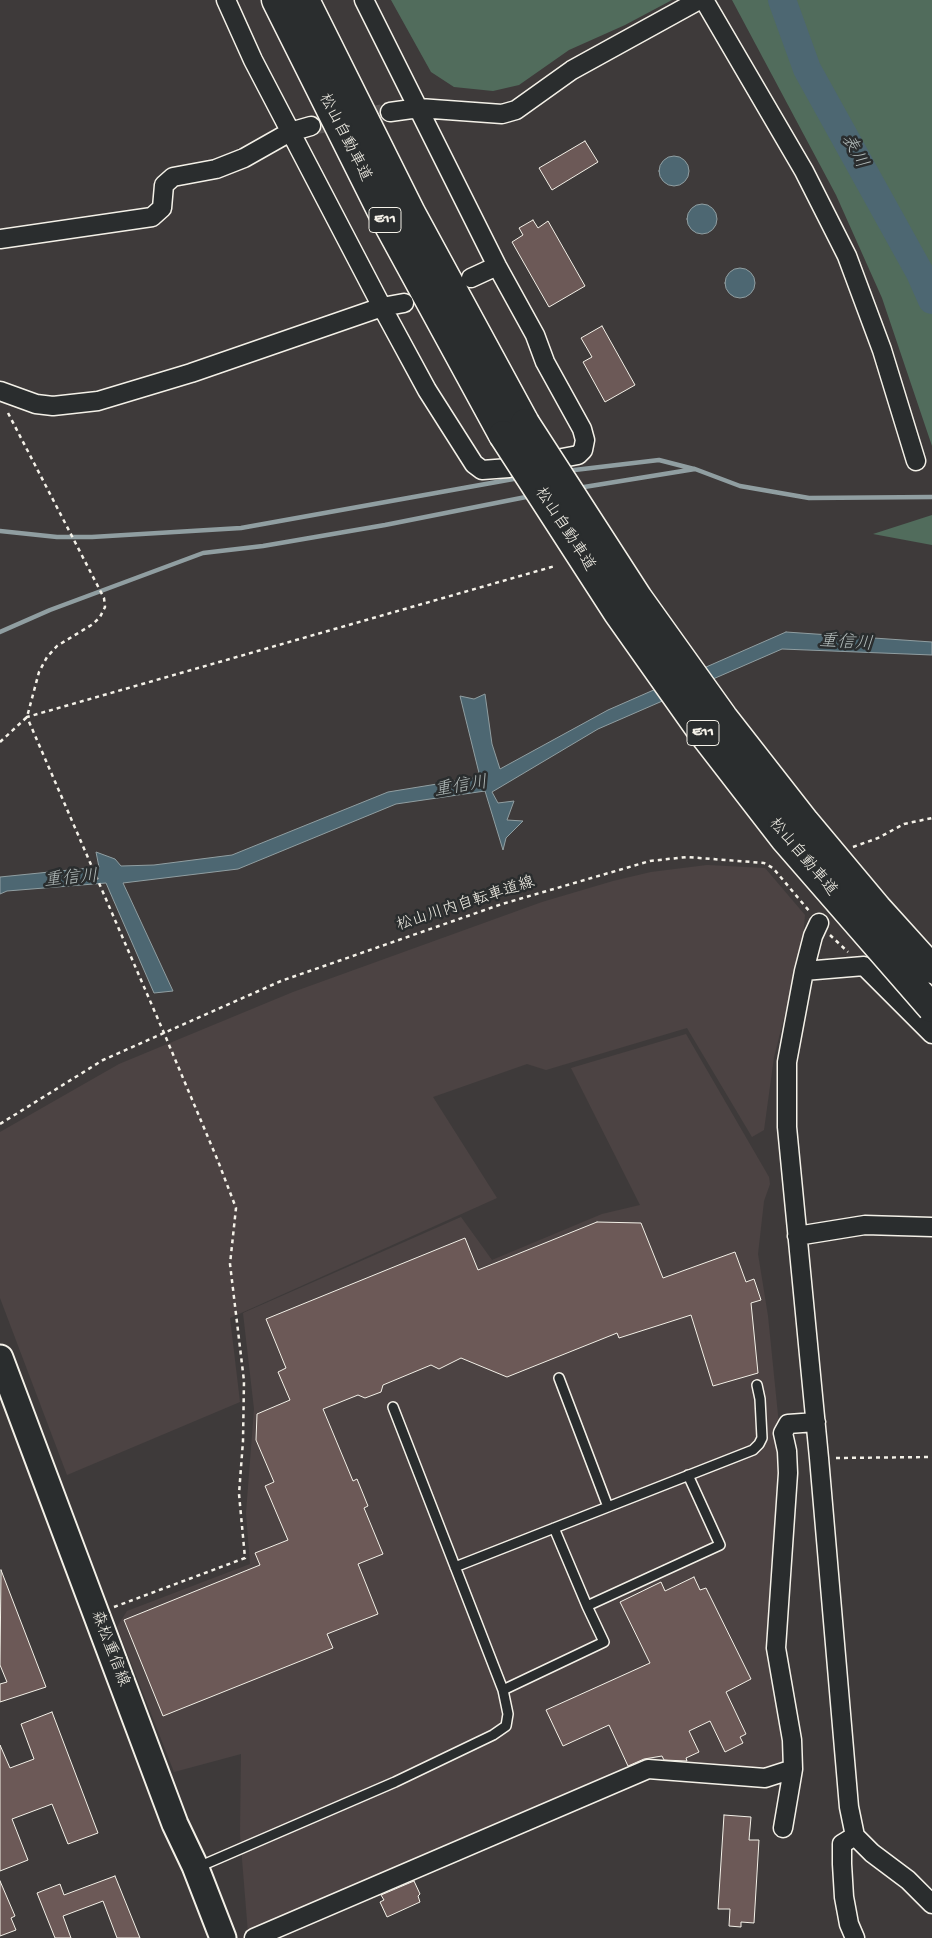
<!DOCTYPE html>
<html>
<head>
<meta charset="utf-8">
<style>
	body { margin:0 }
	canvas { display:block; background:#3e3a3a }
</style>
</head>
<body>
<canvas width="932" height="1938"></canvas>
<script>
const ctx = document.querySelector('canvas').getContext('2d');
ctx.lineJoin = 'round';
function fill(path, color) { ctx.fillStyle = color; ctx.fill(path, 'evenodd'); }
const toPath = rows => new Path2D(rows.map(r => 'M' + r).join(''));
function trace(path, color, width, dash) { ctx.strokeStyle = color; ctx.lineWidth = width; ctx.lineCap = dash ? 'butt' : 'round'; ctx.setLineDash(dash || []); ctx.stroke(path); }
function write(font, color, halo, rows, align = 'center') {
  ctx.font = font + ' "Gochi Hand","Klee One",sans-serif'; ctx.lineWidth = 5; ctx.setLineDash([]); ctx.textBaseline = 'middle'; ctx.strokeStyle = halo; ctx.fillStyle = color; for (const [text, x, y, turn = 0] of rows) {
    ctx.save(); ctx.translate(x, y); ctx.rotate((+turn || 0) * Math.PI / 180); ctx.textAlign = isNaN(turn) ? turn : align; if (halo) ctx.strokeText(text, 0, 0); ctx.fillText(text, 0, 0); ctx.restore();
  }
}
fill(toPath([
	[707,865,765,868,805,915,802,947,774,1057,764,1130,752,1137,687,1028,546,1070,527,1064,433,1097,497,1198,230,1318,240,1402,67,1475,0,1298,0,1132,119,1064,293,992,542,902,613,881,651,872],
	[686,1034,769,1177,770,1184,764,1201,758,1254,768,1316,779,1425,777,1525,768,1623,768,1659,786,1766,764,1773,651,1763,248,1933,240,1834,241,1754,174,1772,117,1627,127,1611,250,1564,246,1513,254,1409,243,1313,461,1217,492,1260,602,1214,640,1205,571,1068]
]), '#4c4343');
fill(toPath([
	[391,0,672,0,625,25,569,50,519,85,493,91,454,87,431,72],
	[732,0,932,0,932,446,882,298,836,195],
	[932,515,932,545,873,534]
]), '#516c5c');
const water = toPath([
	'659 171a15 15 0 1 1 30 0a15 15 0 1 1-30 0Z',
	'687 219a15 15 0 1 1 30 0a15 15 0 1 1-30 0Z',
	'725 283a15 15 0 1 1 30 0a15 15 0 1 1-30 0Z',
	[786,632,932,642,932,655,782,649,598,729,492,792,498,803,514,801,507,820,523,821,506,838,503,850,485,791,396,804,238,869,123,883,173,991,154,993,106,883,7,891,0,894,0,877,99,867,96,852,115,859,121,866,154,865,232,855,388,792,480,777,460,696,474,699,485,694,492,744,500,769,608,710,786,632]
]);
fill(water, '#4d6772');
trace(water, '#909ea1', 1);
trace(toPath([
	[566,471,659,460,694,469],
	[578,488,695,469,740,486,809,498,932,497],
	[0,531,57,537,92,537,241,528,519,478],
	[0,632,50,610,203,553,263,546,385,525,531,496]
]), '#909ea1', 4.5);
trace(toPath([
	[782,0,807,69,920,273,932,300]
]), '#4d6772', 28);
const building = toPath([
	[585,141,598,162,552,190,539,168,585,141],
	[533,220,538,228,548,221,585,286,549,307,512,242,523,235,519,228,533,220],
	[602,326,635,385,605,402,583,362,592,357,581,338,602,326],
	[597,1222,641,1223,663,1278,735,1252,746,1282,754,1279,761,1300,751,1303,758,1373,713,1386,691,1315,619,1338,617,1333,507,1377,461,1358,439,1369,431,1365,383,1385,381,1392,365,1398,358,1395,323,1409,353,1481,357,1479,368,1506,364,1508,383,1554,358,1564,378,1614,327,1634,333,1648,163,1716,124,1620,260,1565,255,1553,288,1540,265,1486,274,1482,256,1440,257,1414,290,1400,278,1372,286,1368,266,1319,465,1238,478,1270,597,1222],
	[1,1570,46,1687,0,1702,0,1684,7,1682,0,1665,1,1570],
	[694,1577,700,1590,706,1588,751,1679,726,1692,746,1734,740,1737,743,1743,725,1752,710,1721,689,1731,699,1752,686,1758,687,1761,664,1760,662,1756,644,1759,628,1766,609,1725,563,1746,546,1710,650,1663,620,1602,661,1582,665,1591,694,1577],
	[52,1712,98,1833,68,1844,52,1804,12,1819,28,1860,0,1871,0,1745,10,1768,34,1759,21,1724,52,1712],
	[724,1815,751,1817,749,1840,759,1840,754,1923,741,1922,741,1927,729,1926,730,1909,718,1909,724,1815],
	[115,1876,140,1938,117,1938,103,1901,63,1916,71,1938,55,1938,37,1893,60,1884,64,1895,115,1876],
	[0,1881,15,1916,11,1918,16,1930,0,1936,0,1881],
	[414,1881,420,1894,418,1896,420,1902,387,1917,380,1902,384,1900,381,1895,414,1881]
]);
fill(building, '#6c5957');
trace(building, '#f4f1e8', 1);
trace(toPath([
	[311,126,390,112]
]), '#595554', 18, [18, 9]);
const service = toPath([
	[559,1378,608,1507],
	[554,1528,587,1606],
	[455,1567,753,1450,759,1444,762,1438,760,1399,757,1385],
	[503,1690,604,1642,587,1606,720,1545,688,1475],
	[196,1868,395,1782,493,1735,506,1726,508,1714,503,1690,393,1407]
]);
const minor = toPath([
	[226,0,253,60,382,307,427,390,474,464,482,470,509,468,578,455,583,450,585,440,582,429,545,362,535,335,497,266,364,0],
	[704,0,804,171,847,256,882,350,916,461],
	[390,112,419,108,502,114,516,110,572,70,699,0],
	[0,239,152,217,162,208,164,185,173,177,216,169,244,158,290,132,311,126],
	[471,278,497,266],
	[0,391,36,404,53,406,98,401,191,373,382,307,404,303],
	[819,923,813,936,804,971,787,1062,787,1127,819,1458,849,1807,855,1836,872,1853,908,1880,932,1904],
	[804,971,864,966,932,1034],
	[797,1236,865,1225,932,1227],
	[783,1828,793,1769,792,1740,776,1648,788,1473,787,1451,783,1433,788,1424,816,1422],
	[855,1836,842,1844,842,1864,844,1897,849,1924,855,1938],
	[254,1938,648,1769,765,1778,793,1769]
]);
const secondary = toPath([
	[0,1358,175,1824,195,1866,223,1938]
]);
const motorway = toPath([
	[276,0,388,224,503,435],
	[305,0,411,213,525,423]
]);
trace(service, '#f4f1e8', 12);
trace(minor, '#f4f1e8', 21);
trace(secondary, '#f4f1e8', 29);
trace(motorway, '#f4f1e8', 31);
trace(toPath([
	[0,742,27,717,39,672,47,657,57,646,93,624,100,617,105,607,104,598,7,411],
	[853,847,878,838,904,824,932,818],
	[830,935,848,952],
	[0,1124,103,1060,281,981,502,904,650,861,687,857,764,863,773,868,810,912],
	[836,1458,932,1457],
	[114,1607,245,1558,239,1494,243,1441,244,1381,230,1264,236,1208,218,1161,164,1033,27,717,555,566]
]), '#f4f1e8', 2.5, [4, 4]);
trace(service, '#2a2d2e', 9);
trace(minor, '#2a2d2e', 18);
trace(secondary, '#2a2d2e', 25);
trace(motorway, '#2a2d2e', 28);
const motorwayBridge = toPath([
	[525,423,638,598,723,717,805,822,877,908,932,969],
	[503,435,618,613,702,732,784,838,932,1008]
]);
trace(motorwayBridge, '#f4f1e8', 31, []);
trace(motorwayBridge, '#2a2d2e', 28);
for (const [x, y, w] of [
	[385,220,32],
	[703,733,32]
]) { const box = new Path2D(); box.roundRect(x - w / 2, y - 12.5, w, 25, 4); ctx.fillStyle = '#2a2d2e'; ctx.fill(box); trace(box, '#f4f1e8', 1); }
write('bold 15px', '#f4f1e8', null, [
	["E11",385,220],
	["E11",703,733]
]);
write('16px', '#f4f1e8', '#2a2d2e', [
	["松山自動車道",344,138,63],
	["松山自動車道",564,530,57],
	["松山自動車道",802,858,50],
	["松山川内自転車道線",466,905,-18],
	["森松重信線",109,1649,69]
]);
write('italic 18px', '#b1bab9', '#2a2d2e', [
	["表川",853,152,61],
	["重信川",846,644,4],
	["重信川",461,788,-9],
	["重信川",71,880,-5]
]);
</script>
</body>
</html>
